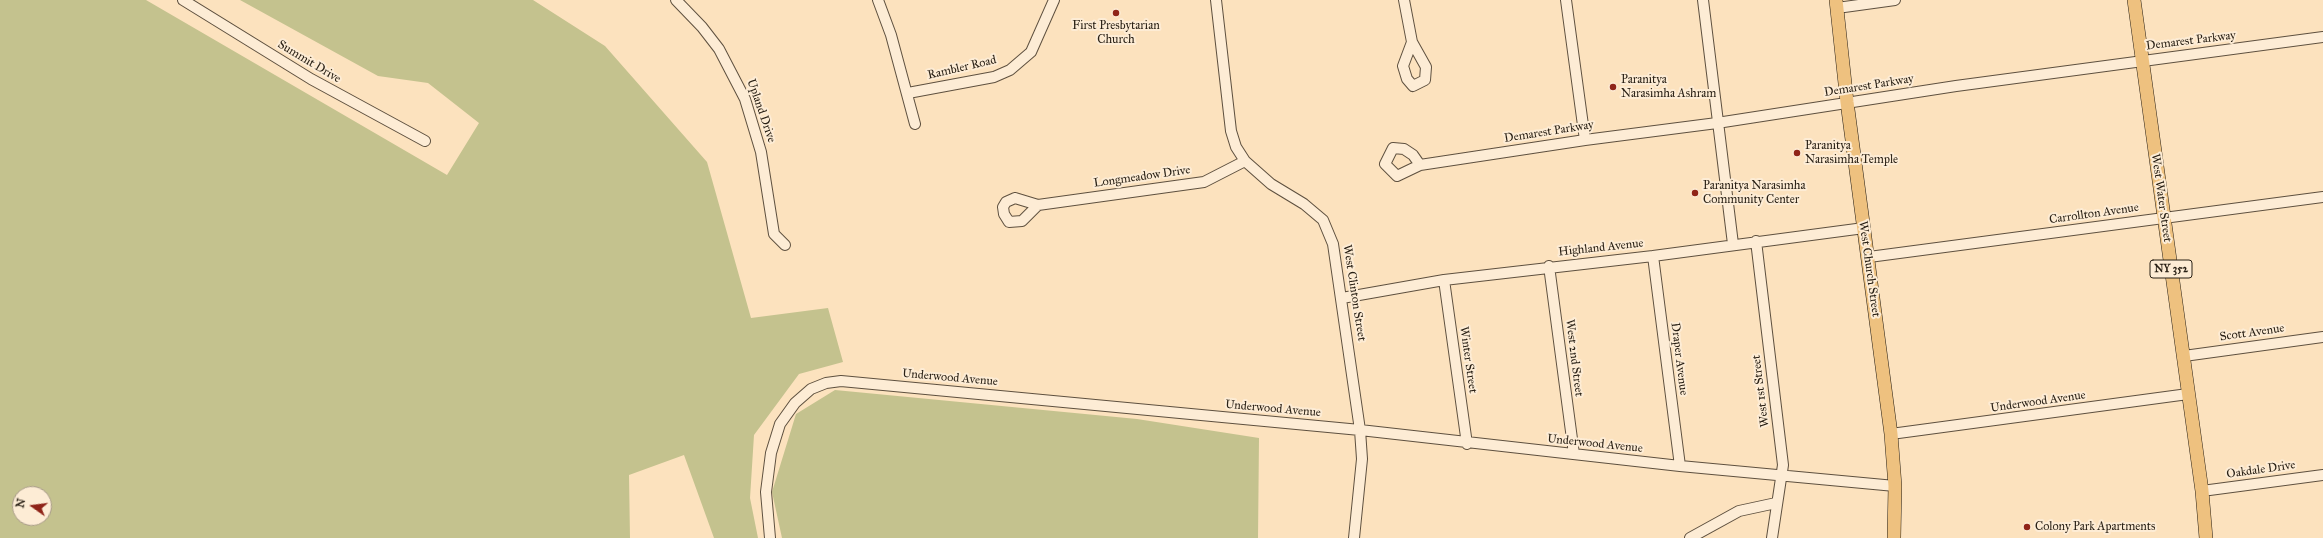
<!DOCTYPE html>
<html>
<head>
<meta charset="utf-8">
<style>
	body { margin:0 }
	#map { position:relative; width:2323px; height:538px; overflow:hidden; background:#fce2be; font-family:"IM FELL Great Primer",serif }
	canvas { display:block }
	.north { position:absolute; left:12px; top:486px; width:40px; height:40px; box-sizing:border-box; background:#fdecd5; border:1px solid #a89a88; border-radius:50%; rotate:284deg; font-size:11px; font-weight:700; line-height:16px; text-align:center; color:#292015 }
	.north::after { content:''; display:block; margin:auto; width:14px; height:18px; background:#8f2418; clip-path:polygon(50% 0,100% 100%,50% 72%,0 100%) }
</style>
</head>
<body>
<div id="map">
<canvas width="2323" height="538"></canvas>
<div class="north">N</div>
</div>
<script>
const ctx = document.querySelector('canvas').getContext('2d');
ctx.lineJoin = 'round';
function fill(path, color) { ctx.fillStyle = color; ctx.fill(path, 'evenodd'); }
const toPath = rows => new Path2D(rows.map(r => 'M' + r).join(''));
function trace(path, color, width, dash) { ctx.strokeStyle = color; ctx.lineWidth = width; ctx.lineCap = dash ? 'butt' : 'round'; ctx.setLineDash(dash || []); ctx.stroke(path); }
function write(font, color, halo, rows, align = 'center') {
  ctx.font = font + ' "IM FELL Great Primer",serif'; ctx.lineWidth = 4; ctx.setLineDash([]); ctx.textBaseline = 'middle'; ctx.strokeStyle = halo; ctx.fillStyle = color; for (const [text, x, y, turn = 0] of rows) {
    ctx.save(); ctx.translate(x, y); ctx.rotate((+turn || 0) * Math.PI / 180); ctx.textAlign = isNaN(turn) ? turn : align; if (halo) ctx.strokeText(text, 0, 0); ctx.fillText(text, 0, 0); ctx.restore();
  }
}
fill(toPath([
	[0,0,146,0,447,175,479,123,428,83,378,76,240,0,533,0,605,46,707,162,751,318,828,308,843,362,799,374,754,435,750,498,758,538,714,538,684,455,629,475,630,538,0,538],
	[20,494,44,494,44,518,20,518],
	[835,390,1137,419,1259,438,1258,538,782,538,772,492,796,414]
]), '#c4c28e');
const minor = toPath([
	[183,0,311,79,425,141],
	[676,0,702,27,719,49,745,99,761,152,774,234,785,245],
	[878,0,891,35,915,124],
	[1216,0,1231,131,1236,147,1245,161,1271,184,1304,204,1323,220,1333,244,1360,430,1362,459,1354,538],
	[1404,0,1412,42],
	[1566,0,1585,140],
	[1703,0,1733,244],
	[1837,8,1895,0],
	[1412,42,1426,67,1425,80,1413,86,1407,79,1403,66,1412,42],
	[908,93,994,77,1010,70,1031,52,1054,0],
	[1393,148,1404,149,1413,155,1420,165,1397,176,1385,164,1393,148],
	[1420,165,1585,140,1717,123,1956,86,2323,37],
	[1015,198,1038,205,1022,221,1009,222,1004,214,1003,207,1006,202,1015,198],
	[1038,205,1204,182,1245,161],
	[1756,241,1783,465,1772,538],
	[1653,256,1680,466],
	[1869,257,2323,197],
	[1549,266,1574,454],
	[1444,280,1467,444],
	[1342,298,1444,280,1653,256,1864,228],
	[2184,356,2323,337],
	[1891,434,2188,394],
	[2202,491,2323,475],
	[770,538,766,492,771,453,780,424,795,403,811,389,826,383,841,381,1360,430,1680,466,1895,486],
	[1690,538,1739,511,1776,503]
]);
const major = toPath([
	[1836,0,1847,102,1891,434,1895,486,1894,538],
	[2134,0,2202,491,2206,538]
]);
trace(minor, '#5e503f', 12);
trace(major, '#292015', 14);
trace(minor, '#fdecd5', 10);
trace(major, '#eec17f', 13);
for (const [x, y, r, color] of [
	[1116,13,4,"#8f2418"],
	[1613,87,4,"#8f2418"],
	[1797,153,4,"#8f2418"],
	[1695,193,4,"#8f2418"],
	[2027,527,4,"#8f2418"]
]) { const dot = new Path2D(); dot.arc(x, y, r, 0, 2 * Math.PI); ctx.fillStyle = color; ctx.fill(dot); trace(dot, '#fdecd5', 1.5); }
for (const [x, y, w] of [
	[2171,269,42]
]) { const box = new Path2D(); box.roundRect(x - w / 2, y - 9, w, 18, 3); ctx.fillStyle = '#fdecd5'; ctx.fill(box); trace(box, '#292015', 1); }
write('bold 11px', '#292015', null, [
	["NY 352",2171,269]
]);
write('12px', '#292015', '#fdecd5', [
	["First Presbytarian",1116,26,"center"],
	["Church",1116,40,"center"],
	["Paranitya",1621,80],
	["Narasimha Ashram",1621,94],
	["Paranitya",1805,146],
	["Narasimha Temple",1805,160],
	["Paranitya Narasimha",1703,186],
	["Community Center",1703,200],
	["Colony Park Apartments",2035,527]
], 'left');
write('12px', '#292015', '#fdecd5', [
	["Demarest Parkway",2191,41,-7],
	["Summit Drive",309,62,31],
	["Rambler Road",962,68,-13],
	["Demarest Parkway",1869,86,-9],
	["Upland Drive",761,111,71],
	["Demarest Parkway",1549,132,-9],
	["Longmeadow Drive",1142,177,-8],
	["West Water Street",2161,198,82],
	["Carrollton Avenue",2094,214,-8],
	["Highland Avenue",1601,248,-6],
	["West Church Street",1869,269,82],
	["West Clinton Street",1354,293,81],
	["Scott Avenue",2252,333,-8],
	["West 2nd Street",1574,358,83],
	["Draper Avenue",1679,359,83],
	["Winter Street",1468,360,82],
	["Underwood Avenue",950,378,5],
	["West 1st Street",1761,391,-97],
	["Underwood Avenue",2038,402,-8],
	["Underwood Avenue",1273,409,5],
	["Underwood Avenue",1595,444,6],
	["Oakdale Drive",2261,470,-8]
]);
</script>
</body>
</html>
